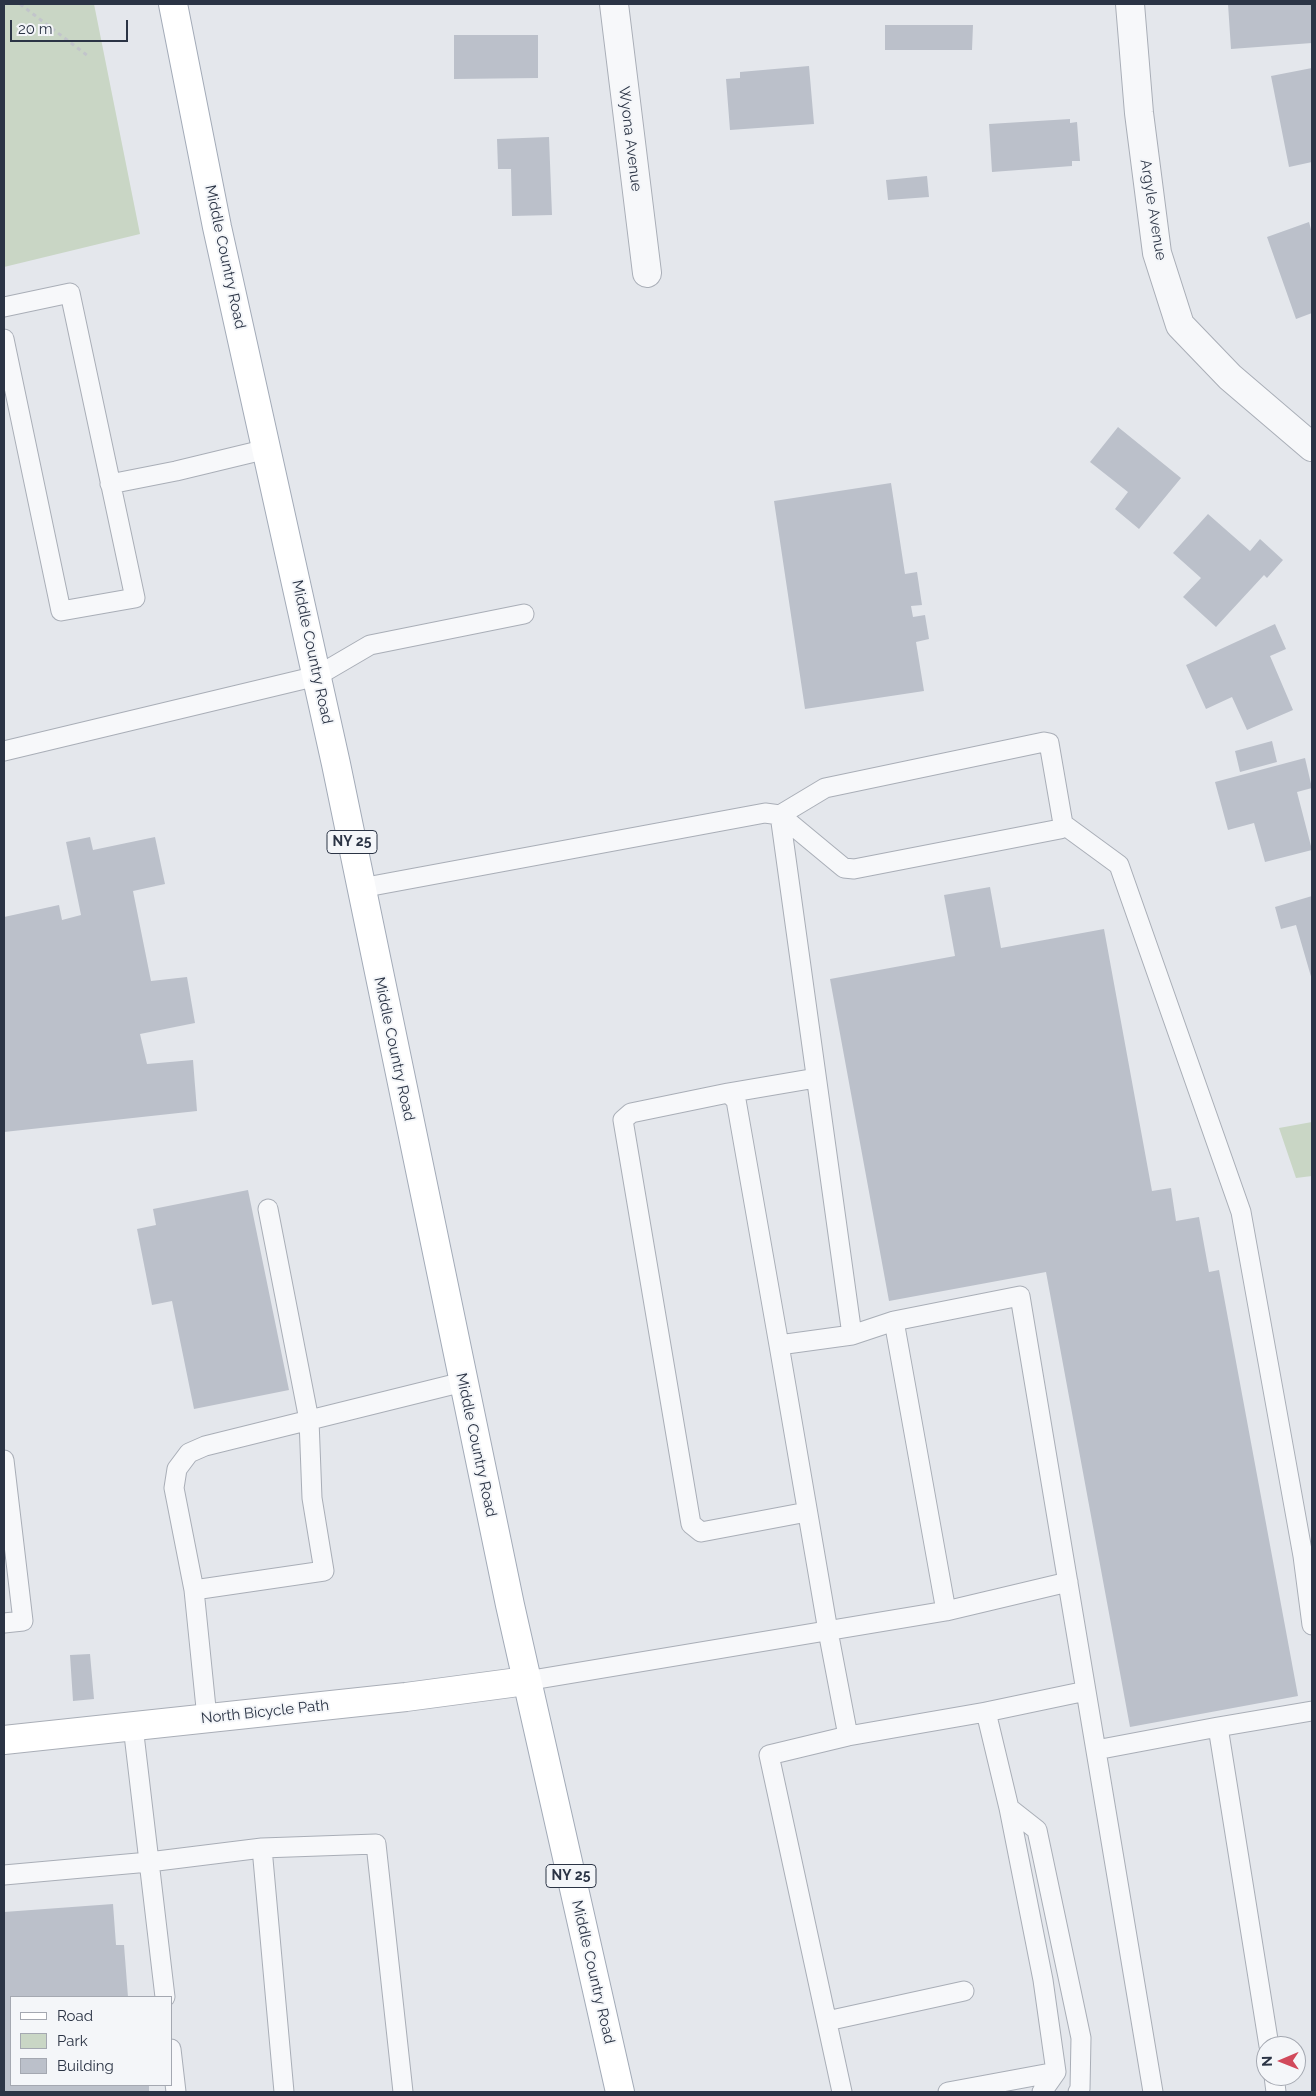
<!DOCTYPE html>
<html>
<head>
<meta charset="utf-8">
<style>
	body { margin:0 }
	#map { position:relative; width:1316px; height:2096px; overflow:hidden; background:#e4e7ec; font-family:Raleway,sans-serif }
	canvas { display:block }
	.frame { position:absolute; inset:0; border:5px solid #2b3445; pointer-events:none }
	.legend { position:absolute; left:10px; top:1996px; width:162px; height:90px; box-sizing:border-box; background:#f4f6f9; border:1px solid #a4a8b1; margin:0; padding:6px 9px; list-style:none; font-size:15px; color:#2b3445 }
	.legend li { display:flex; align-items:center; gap:10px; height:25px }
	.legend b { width:25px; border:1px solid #a4a8b1 }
	.north { position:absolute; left:1256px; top:2036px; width:50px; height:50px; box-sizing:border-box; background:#f4f6f9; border:1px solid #a4a8b1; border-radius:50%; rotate:269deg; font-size:14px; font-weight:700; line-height:20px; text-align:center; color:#2b3445 }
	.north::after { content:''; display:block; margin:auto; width:18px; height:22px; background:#d1495b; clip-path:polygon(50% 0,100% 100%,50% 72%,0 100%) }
	.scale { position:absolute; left:10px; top:20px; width:118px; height:22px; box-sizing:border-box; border:2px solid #2b3445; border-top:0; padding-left:6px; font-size:15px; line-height:18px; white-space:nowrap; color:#2b3445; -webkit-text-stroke:4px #f4f6f9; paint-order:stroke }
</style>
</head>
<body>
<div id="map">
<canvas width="1316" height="2096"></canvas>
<div class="frame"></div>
<ul class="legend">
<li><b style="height:6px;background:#fff"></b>Road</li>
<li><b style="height:14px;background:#c9d6c5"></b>Park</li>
<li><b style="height:14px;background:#bbc0ca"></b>Building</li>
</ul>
<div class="north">N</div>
<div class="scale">20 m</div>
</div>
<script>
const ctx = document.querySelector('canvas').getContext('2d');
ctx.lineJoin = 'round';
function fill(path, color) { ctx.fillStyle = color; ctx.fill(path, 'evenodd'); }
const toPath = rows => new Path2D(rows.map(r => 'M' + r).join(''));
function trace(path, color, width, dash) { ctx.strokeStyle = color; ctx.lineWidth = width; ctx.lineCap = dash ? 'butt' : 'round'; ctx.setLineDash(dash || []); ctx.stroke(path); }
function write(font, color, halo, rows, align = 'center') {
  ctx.font = font + ' Raleway,sans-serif'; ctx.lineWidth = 4; ctx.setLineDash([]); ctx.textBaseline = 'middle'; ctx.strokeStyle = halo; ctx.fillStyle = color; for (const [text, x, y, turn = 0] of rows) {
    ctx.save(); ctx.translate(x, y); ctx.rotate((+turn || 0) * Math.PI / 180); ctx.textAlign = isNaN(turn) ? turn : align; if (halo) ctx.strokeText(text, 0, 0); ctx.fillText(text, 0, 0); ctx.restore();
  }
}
fill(toPath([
	[4,4,94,4,140,234,4,267],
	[1312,1122,1312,1176,1296,1178,1279,1128]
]), '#c9d6c5');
fill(toPath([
	[1228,4,1312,4,1312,43,1231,49],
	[885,25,973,25,972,50,885,50],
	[454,35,538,35,538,78,454,79],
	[809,66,814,124,730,130,726,79,740,78,740,72],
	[1312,68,1312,162,1289,167,1271,76],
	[1070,119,1070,123,1077,122,1080,161,1072,161,1072,166,992,172,989,124],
	[549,137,552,215,512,216,511,169,498,169,497,139],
	[927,176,929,197,888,200,886,180],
	[1309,222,1312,233,1312,313,1296,319,1267,237],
	[1118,427,1181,478,1139,529,1115,509,1128,492,1090,462],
	[891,483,905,574,917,572,922,605,911,606,913,617,925,615,929,639,916,642,924,691,805,709,774,501],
	[1208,514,1250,551,1260,539,1283,560,1267,578,1264,575,1216,627,1183,597,1201,578,1173,553],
	[1275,624,1286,649,1270,656,1293,710,1247,730,1232,697,1206,709,1186,665],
	[1272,741,1277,762,1240,772,1235,751],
	[1305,758,1312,788,1297,792,1312,850,1265,862,1254,823,1228,830,1215,782],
	[90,837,93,850,155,837,165,884,133,891,151,981,187,977,195,1023,140,1034,147,1064,193,1060,197,1111,4,1132,4,917,59,905,62,920,81,915,66,842],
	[990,887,1001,948,1104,929,1152,1191,1171,1188,1176,1221,1199,1217,1209,1272,1219,1270,1298,1696,1130,1727,1046,1272,889,1301,830,979,955,956,944,895],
	[1312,896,1312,980,1296,925,1281,929,1275,907],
	[248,1190,289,1390,194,1409,172,1301,152,1305,137,1229,156,1225,153,1209],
	[90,1654,94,1699,73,1701,70,1655],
	[113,1904,116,1945,124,1945,128,1997,11,1997,11,2085,149,2085,149,2092,4,2092,4,1912]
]), '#bbc0ca');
const lane = toPath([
	[4,307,70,293,135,598,61,611,4,339],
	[110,484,176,471,267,449],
	[4,751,317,676,370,645,524,614],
	[1063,824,1119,865,1241,1212,1303,1556,1312,1625],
	[361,888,765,813,780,815,844,868,854,869,1060,829,1063,824,1049,743,1044,742,825,788,780,815,852,1335],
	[728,1093,816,1078],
	[779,1345,852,1335,894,1321],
	[4,1460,23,1621,4,1623],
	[807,1512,701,1532,691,1524,623,1120,631,1113,728,1093,736,1100,779,1345,828,1631,848,1736,769,1755,842,2092],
	[194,1590,324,1571,312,1498,309,1420,268,1209],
	[946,1611,894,1321,1020,1296,1153,2092],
	[526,1681,946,1611,1068,1582],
	[986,1712,1009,1808,1043,1980,1056,2072,1042,2092],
	[207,1718,194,1590,174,1488,177,1469,189,1453,205,1446,463,1382],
	[133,1726,165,1997],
	[1218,1727,1312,1711],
	[848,1736,986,1712,1086,1691],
	[1096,1750,1218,1727,1269,2046],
	[1009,1808,1037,1830,1081,2038,1080,2089,1078,2092],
	[4,1875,149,1862,262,1848],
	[827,2021,964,1991],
	[171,2049,176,2092],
	[1274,2076,1276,2092],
	[284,2092,262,1848,376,1844,403,2092],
	[948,2092,1056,2072]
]);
const street = toPath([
	[614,4,647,273],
	[1130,4,1139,113,1157,253,1180,325,1230,377,1312,447]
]);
const secondary = toPath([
	[4,1740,406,1697,526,1681]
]);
const primary = toPath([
	[173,4,217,227,336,764,510,1605,620,2092]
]);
trace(lane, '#a9aeb7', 21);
trace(street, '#a9aeb7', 30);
trace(secondary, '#a9aeb7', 30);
trace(primary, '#a3abb8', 30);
trace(toPath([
	[20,4,88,56]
]), '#c2c5cb', 3, [4, 4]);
trace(lane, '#f7f8fa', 19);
trace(street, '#f7f8fa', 28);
trace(secondary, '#fff', 28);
trace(primary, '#fff', 28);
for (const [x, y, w] of [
	[352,842,50],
	[571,1876,50]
]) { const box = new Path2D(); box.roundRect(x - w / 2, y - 11.5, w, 23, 4); ctx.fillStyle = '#f4f6f9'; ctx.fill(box); trace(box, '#2b3445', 1); }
write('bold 14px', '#2b3445', null, [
	["NY 25",352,842],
	["NY 25",571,1876]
]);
write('15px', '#2b3445', '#f4f6f9', [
	["Wyona Avenue",630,139,83],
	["Argyle Avenue",1153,210,81],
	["Middle Country Road",225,257,78],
	["Middle Country Road",312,652,78],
	["Middle Country Road",394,1049,78],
	["Middle Country Road",476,1445,78],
	["North Bicycle Path",265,1712,-6],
	["Middle Country Road",593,1972,77]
]);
</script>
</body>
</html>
